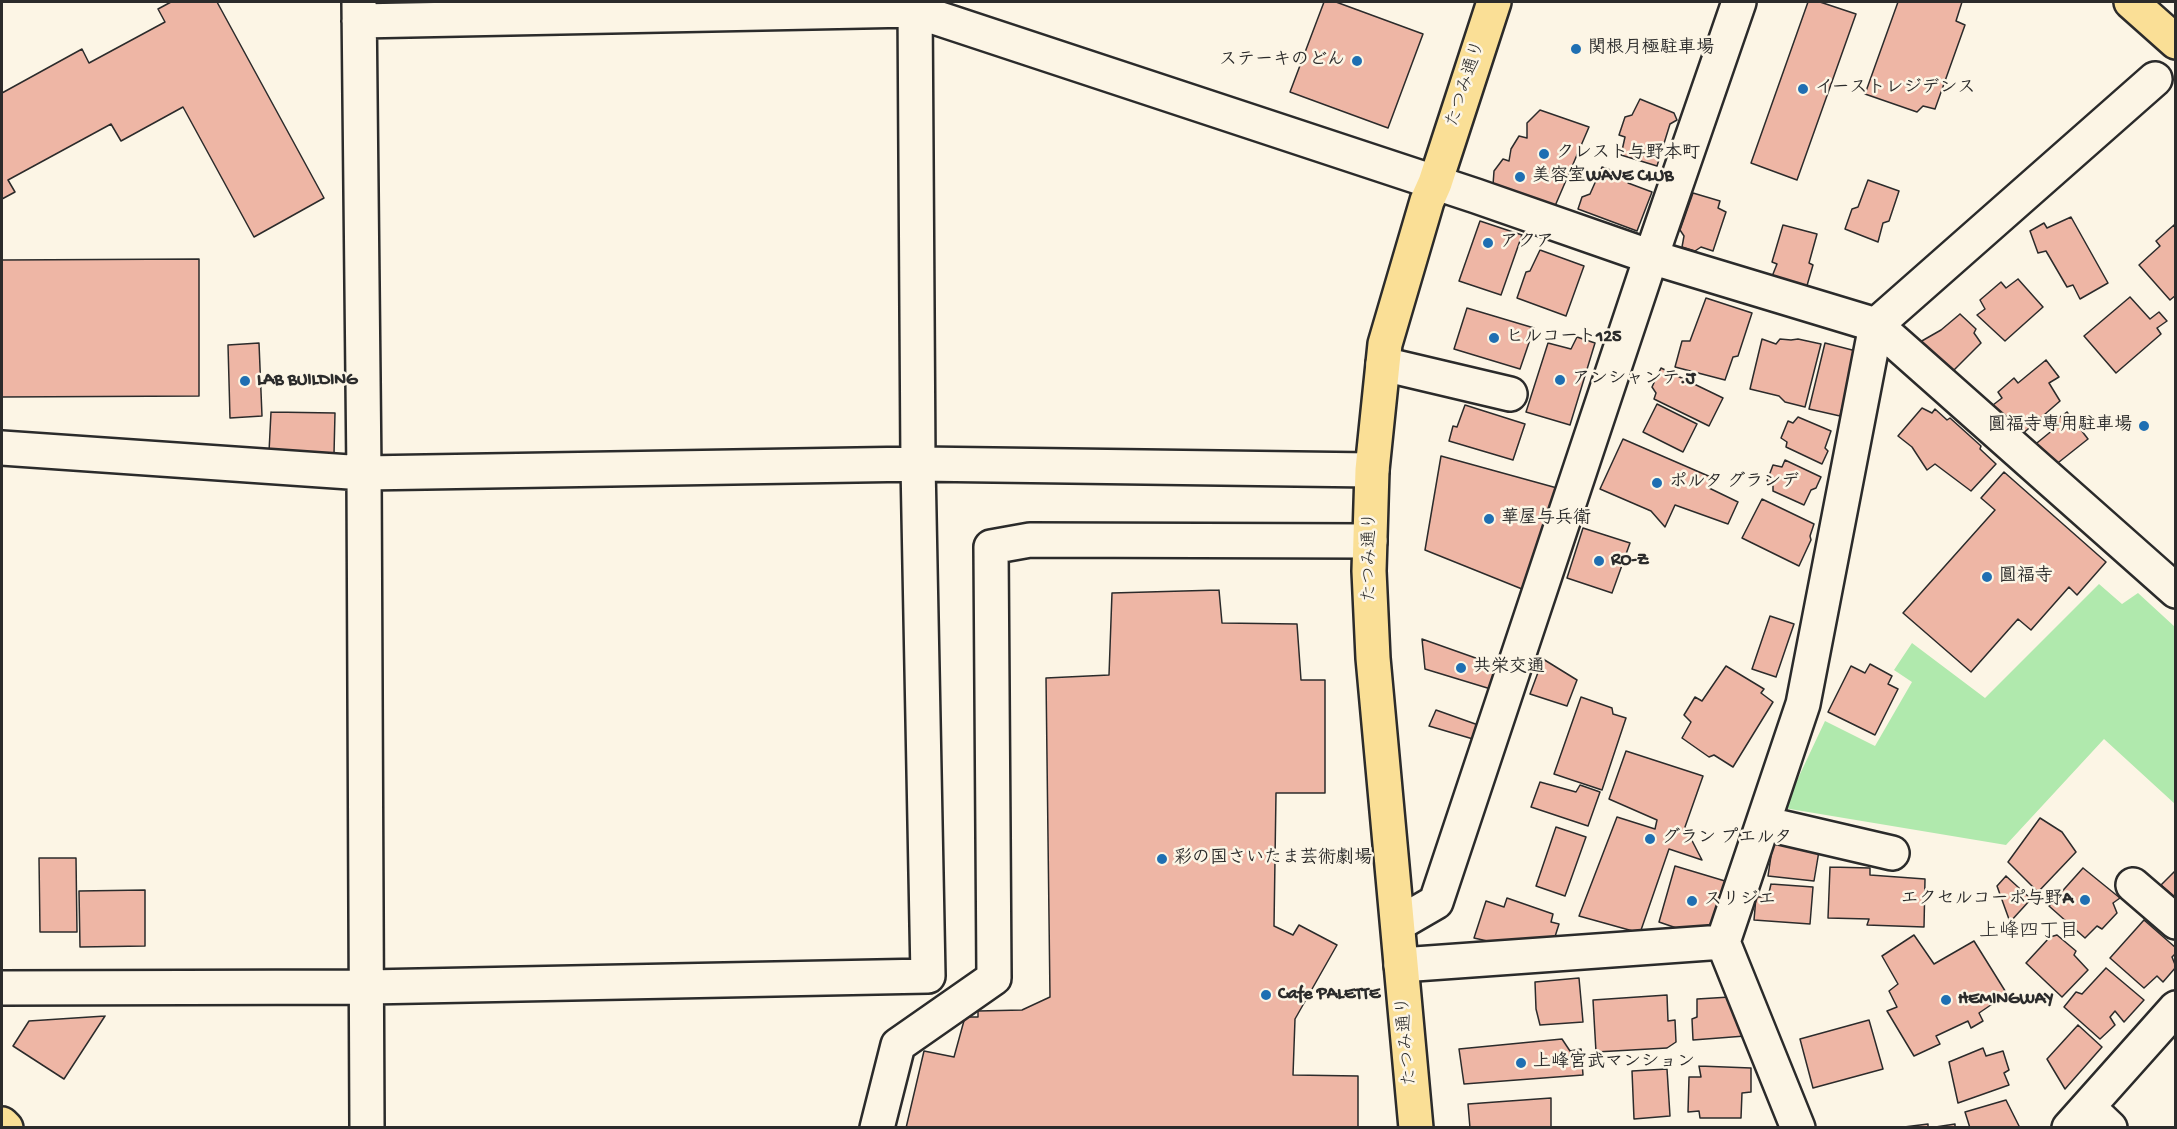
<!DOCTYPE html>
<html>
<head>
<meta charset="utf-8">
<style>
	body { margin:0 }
	#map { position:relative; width:2177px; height:1129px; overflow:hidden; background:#fcf5e5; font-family:"Gochi Hand",sans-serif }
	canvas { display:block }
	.frame { position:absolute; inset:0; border:3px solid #2b2b2b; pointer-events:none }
</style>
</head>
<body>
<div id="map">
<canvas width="2177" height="1129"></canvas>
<div class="frame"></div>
</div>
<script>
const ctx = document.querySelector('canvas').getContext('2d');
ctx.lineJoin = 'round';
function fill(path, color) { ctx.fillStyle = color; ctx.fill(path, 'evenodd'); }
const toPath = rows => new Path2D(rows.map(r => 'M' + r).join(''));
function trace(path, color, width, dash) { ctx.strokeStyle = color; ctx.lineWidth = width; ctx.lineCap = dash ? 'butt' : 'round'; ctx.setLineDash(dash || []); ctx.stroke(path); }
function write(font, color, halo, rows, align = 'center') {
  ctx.font = font + ' "Gochi Hand","Klee One",sans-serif'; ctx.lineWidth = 5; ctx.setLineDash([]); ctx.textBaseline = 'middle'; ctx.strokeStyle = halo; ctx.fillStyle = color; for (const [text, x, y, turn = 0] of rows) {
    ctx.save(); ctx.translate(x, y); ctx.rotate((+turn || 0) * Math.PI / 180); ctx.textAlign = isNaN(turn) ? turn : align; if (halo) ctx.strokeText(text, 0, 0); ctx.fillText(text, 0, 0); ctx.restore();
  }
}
fill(toPath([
	[2099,584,2122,604,2138,593,2175,627,2175,804,2104,739,2006,845,1784,808,1825,721,1875,746,1912,682,1894,670,1912,643,1985,698]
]), '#b0e9ad');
const building = toPath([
	[171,2,217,2,324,198,254,237,183,107,121,141,111,124,8,180,15,192,2,199,2,93,82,49,89,63,165,22,158,9,171,2],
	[1324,2,1336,2,1423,34,1388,128,1290,92,1324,2],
	[1808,2,1820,2,1856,14,1797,180,1751,163,1808,2],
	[1898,2,1962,2,1956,21,1965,25,1935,109,1923,106,1917,112,1865,94,1898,2],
	[1640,99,1674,113,1677,120,1670,124,1657,166,1621,155,1625,137,1619,135,1625,117,1632,115,1640,99],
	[1540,110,1589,127,1555,206,1493,185,1494,171,1503,159,1509,161,1511,149,1519,136,1527,138,1527,123,1540,110],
	[1602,167,1630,177,1628,183,1652,192,1637,231,1578,209,1582,197,1590,194,1602,167],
	[1868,180,1899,191,1889,221,1883,223,1878,242,1845,229,1852,209,1858,207,1868,180],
	[1693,193,1720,201,1718,208,1726,212,1713,251,1701,247,1695,251,1682,247,1684,236,1680,230,1693,193],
	[2071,217,2108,283,2080,299,2073,285,2067,287,2046,251,2038,253,2030,231,2044,223,2047,228,2071,217],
	[1480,221,1522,235,1501,295,1459,281,1480,221],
	[1783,225,1817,234,1809,263,1813,265,1806,289,1771,279,1777,264,1772,262,1783,225],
	[2174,225,2176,228,2176,295,2170,300,2139,265,2160,246,2156,241,2174,225],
	[1540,250,1584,266,1566,316,1517,298,1526,272,1530,271,1540,250],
	[199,259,199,396,2,397,2,260,199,259],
	[2018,279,2043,307,2005,341,1977,315,1985,309,1980,300,2001,282,2006,288,2018,279],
	[2130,297,2150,319,2159,312,2167,321,2157,328,2161,334,2116,373,2084,336,2130,297],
	[1706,298,1752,313,1738,356,1733,357,1725,380,1675,367,1682,341,1690,341,1706,298],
	[1467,308,1534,328,1520,369,1454,349,1467,308],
	[1960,314,1976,329,1974,333,1981,343,1951,373,1920,342,1941,330,1960,314],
	[1577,337,1595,343,1570,425,1526,412,1548,343,1571,349,1577,337],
	[1762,339,1776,344,1780,339,1791,340,1798,339,1821,344,1805,407,1785,402,1779,396,1750,389,1762,339],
	[259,343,262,416,230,418,228,345,259,343],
	[1825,343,1856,351,1840,416,1809,409,1825,343],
	[2046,360,2059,377,2049,383,2060,401,2020,436,1993,405,2002,398,1998,392,2014,378,2018,383,2046,360],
	[1661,368,1723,398,1709,426,1654,399,1656,393,1652,387,1661,368],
	[1657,404,1697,424,1683,452,1643,432,1657,404],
	[1465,405,1525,424,1513,460,1449,441,1453,426,1457,427,1465,405],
	[1922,408,1932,413,1935,409,1947,420,1950,418,1981,446,1980,449,1996,464,1971,491,1935,464,1927,470,1912,447,1898,436,1922,408],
	[271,412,335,413,334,454,269,452,271,412],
	[2067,412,2088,439,2054,466,2032,447,2054,429,2051,423,2067,412],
	[1798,417,1831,431,1825,448,1828,451,1822,464,1786,447,1787,442,1781,438,1788,421,1793,423,1798,417],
	[1623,439,1713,478,1709,488,1738,502,1728,524,1675,505,1665,527,1651,511,1600,489,1623,439],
	[1441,456,1557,488,1527,591,1425,550,1441,456],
	[1785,460,1821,477,1816,488,1811,490,1804,505,1773,491,1773,486,1767,481,1773,465,1782,467,1785,460],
	[2004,472,2106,562,2077,595,2069,587,2031,630,2018,619,1971,672,1903,613,1995,510,1981,498,2004,472],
	[1762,499,1814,524,1810,536,1811,540,1799,566,1742,538,1762,499],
	[1583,528,1630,543,1612,593,1567,578,1583,528],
	[1219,590,1222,623,1297,624,1301,680,1325,680,1325,793,1276,793,1274,926,1293,935,1299,925,1337,945,1295,1019,1293,1075,1358,1076,1358,1128,906,1128,924,1051,954,1057,965,1017,978,1017,978,1011,1022,1010,1050,997,1046,678,1109,675,1112,593,1219,590],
	[1770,616,1794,624,1776,677,1752,669,1770,616],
	[1422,639,1501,667,1494,690,1425,669,1422,639],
	[1543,659,1577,680,1567,706,1530,694,1543,659],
	[1870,664,1892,676,1888,684,1898,689,1875,735,1828,712,1851,666,1865,673,1870,664],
	[1726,666,1764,689,1761,693,1773,702,1733,767,1714,755,1709,757,1682,738,1691,722,1684,715,1695,697,1702,701,1726,666],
	[1581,697,1612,708,1613,714,1626,718,1602,790,1554,774,1581,697],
	[1436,710,1481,726,1473,739,1429,726,1436,710],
	[1626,751,1703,776,1685,827,1702,860,1669,849,1640,933,1579,916,1617,817,1655,829,1657,820,1609,799,1626,751],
	[1540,782,1576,792,1580,785,1600,792,1588,826,1531,807,1540,782],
	[2040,818,2062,832,2076,852,2038,892,2008,862,2040,818],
	[1556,827,1586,837,1565,896,1536,886,1556,827],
	[1773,843,1819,851,1814,881,1768,876,1773,843],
	[39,858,76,858,77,932,40,932,39,858],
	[1675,866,1725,881,1713,923,1691,933,1659,922,1675,866],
	[1830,867,1870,868,1870,875,1925,879,1924,927,1867,925,1869,919,1828,918,1830,867],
	[2083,868,2120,898,2113,903,2117,913,2102,929,2097,926,2085,938,2049,906,2083,868],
	[2176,870,2176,898,2161,885,2176,870],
	[2006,876,2031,899,2010,922,1997,886,2006,876],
	[1771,884,1813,887,1810,924,1754,920,1756,897,1768,897,1771,884],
	[145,890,145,946,80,947,79,891,145,890],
	[1507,898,1553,914,1551,922,1559,924,1553,943,1496,943,1474,938,1486,901,1504,907,1507,898],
	[2144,920,2176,948,2176,953,2172,957,2176,967,2163,982,2157,976,2144,988,2110,958,2144,920],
	[1914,935,1934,964,1974,941,2007,994,1979,1013,1983,1021,1971,1028,1968,1021,1936,1036,1940,1044,1914,1056,1887,1011,1897,1007,1889,991,1898,984,1882,956,1914,935],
	[2057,935,2076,951,2074,955,2088,970,2062,997,2026,963,2050,937,2057,935],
	[2106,968,2144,1000,2124,1022,2115,1011,2110,1017,2115,1025,2100,1039,2064,1007,2076,992,2082,994,2106,968],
	[1579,978,1583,1022,1540,1025,1536,1009,1535,982,1579,978],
	[1667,995,1668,1021,1675,1020,1676,1042,1667,1048,1596,1052,1593,1000,1667,995],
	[1730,997,1745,1036,1693,1040,1692,1019,1697,1017,1697,999,1730,997],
	[105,1016,64,1079,13,1046,29,1021,105,1016],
	[1869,1020,1883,1069,1813,1088,1800,1039,1869,1020],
	[2078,1025,2102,1047,2065,1089,2047,1059,2078,1025],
	[1562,1039,1570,1051,1581,1049,1583,1075,1464,1084,1459,1049,1562,1039],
	[1983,1048,1986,1056,2003,1051,2009,1070,2004,1073,2009,1085,1958,1103,1949,1062,1983,1048],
	[1699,1066,1751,1068,1751,1092,1742,1093,1741,1118,1700,1118,1699,1111,1688,1112,1689,1077,1701,1077,1699,1066],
	[1667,1069,1670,1116,1634,1119,1632,1071,1667,1069],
	[1551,1098,1551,1128,1470,1128,1468,1104,1551,1098],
	[2006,1100,2020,1128,1970,1128,1965,1112,2006,1100],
	[1928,1124,1928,1128,1896,1128,1928,1124],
	[1955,1124,1955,1128,1929,1128,1955,1124]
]);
fill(building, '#eeb6a5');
trace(building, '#2b2b2b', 1.5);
const minor = toPath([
	[359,2,364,473,367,1128],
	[359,21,913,10,1476,196,1651,257,1876,325,2176,591],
	[1383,364,1510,394],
	[2,448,364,473,918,464,1372,470],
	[1763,823,1892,853],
	[2133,885,2176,922],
	[1398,924,1436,902,1651,257,1739,2],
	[1401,965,1723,942],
	[2,988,368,987,928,976,918,464,915,2],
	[2088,1107,2110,1128],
	[877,1128,898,1045,994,978,991,547,1030,540,1370,541],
	[1798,1128,1723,942,1803,704,1876,325,2155,79],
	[2069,1128,2176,1008]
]);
const major = toPath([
	[2,1124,6,1128],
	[1416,1128,1373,658,1369,571,1372,470,1385,344,1427,201,1435,183,1494,2]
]);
const highway = toPath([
	[2131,2,2176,42]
]);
trace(minor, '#2b2b2b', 38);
trace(major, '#2b2b2b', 38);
trace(highway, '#2b2b2b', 38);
trace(minor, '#fcf5e5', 33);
trace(major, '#fadf96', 33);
trace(highway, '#fadf96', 33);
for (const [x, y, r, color] of [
	[1576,49,6,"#1f6fb2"],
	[1357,61,6,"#1f6fb2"],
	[1803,89,6,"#1f6fb2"],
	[1544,154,6,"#1f6fb2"],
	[1520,177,6,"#1f6fb2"],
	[1488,243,6,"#1f6fb2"],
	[1494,338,6,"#1f6fb2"],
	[1560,380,6,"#1f6fb2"],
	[245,381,6,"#1f6fb2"],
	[2144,426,6,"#1f6fb2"],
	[1657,483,6,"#1f6fb2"],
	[1489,519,6,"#1f6fb2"],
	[1599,561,6,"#1f6fb2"],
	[1987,577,6,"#1f6fb2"],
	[1461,668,6,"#1f6fb2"],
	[1650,839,6,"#1f6fb2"],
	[1162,859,6,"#1f6fb2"],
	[2085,900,6,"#1f6fb2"],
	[1692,901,6,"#1f6fb2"],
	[1266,995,6,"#1f6fb2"],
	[1946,1000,6,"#1f6fb2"],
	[1521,1063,6,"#1f6fb2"]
]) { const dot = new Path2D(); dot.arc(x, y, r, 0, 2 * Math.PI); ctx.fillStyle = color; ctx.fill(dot); trace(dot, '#fcf5e5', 2); }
write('bold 18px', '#2b2b2b', '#fcf5e5', [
	["関根月極駐車場",1588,49],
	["ステーキのどん",1345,61,"right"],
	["イーストレジデンス",1815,89],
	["クレスト与野本町",1556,154],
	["美容室WAVE CLUB",1532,177],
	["アクア",1500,243],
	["ヒルコート125",1506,338],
	["アンシャンテ.J",1572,380],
	["LAB BUILDING",257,381],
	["圓福寺専用駐車場",2132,426,"right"],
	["ポルタ グランデ",1669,483],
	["華屋与兵衛",1501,519],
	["RO-Z",1611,561],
	["圓福寺",1999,577],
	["共栄交通",1473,668],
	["グラン プエルタ",1662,839],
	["彩の国さいたま芸術劇場",1174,859],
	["エクセルコーポ与野A",2073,900,"right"],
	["スリジエ",1704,901],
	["Cafe PALETTE",1278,995],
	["HEMINGWAY",1958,1000],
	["上峰宮武マンション",1533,1063]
], 'left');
write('18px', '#2b2b2b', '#fcf5e5', [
	["たつみ通り",1467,84,-72],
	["たつみ通り",1371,557,-90],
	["たつみ通り",1408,1041,-95]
]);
write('20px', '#2b2b2b', '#fcf5e5', [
	["上峰四丁目",2029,933]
]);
</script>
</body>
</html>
